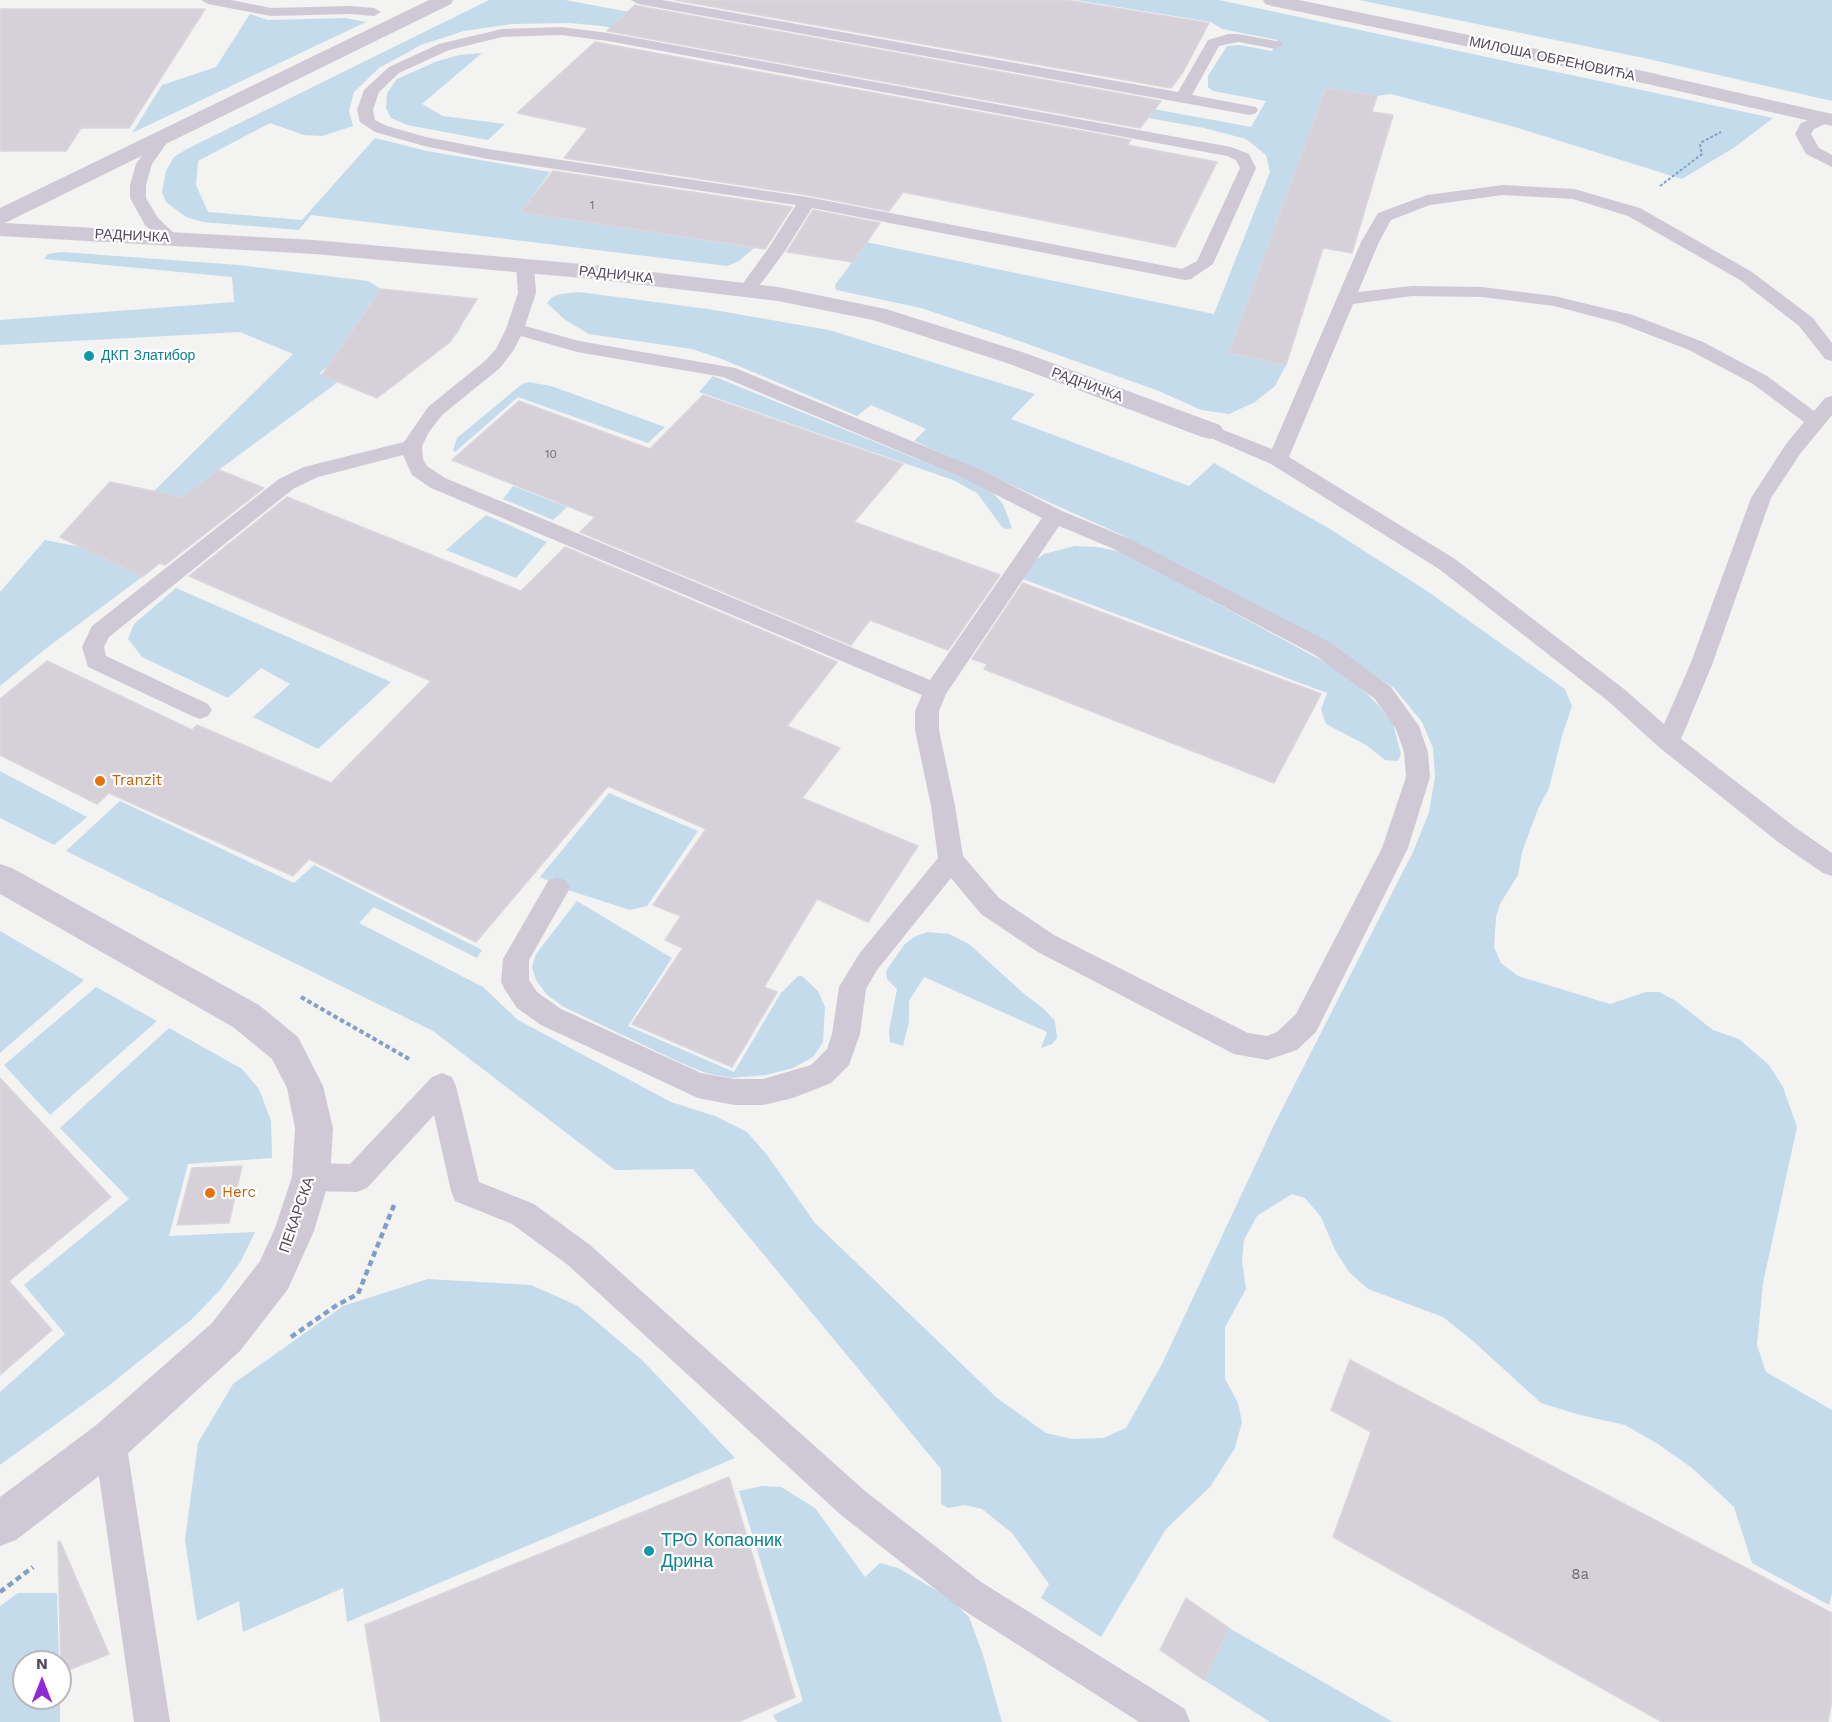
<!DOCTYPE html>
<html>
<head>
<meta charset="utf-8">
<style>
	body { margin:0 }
	#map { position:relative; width:1832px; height:1722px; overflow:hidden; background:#f3f3f1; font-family:"Work Sans",sans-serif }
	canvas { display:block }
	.north { position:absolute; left:12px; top:1650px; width:60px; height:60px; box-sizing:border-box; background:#fff; border:2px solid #bbb7be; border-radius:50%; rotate:0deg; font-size:16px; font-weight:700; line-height:24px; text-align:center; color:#544a5d }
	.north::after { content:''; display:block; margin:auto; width:21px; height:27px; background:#8f2ad4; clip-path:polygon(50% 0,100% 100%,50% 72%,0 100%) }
</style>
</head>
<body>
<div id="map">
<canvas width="1832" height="1722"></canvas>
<div class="north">N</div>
</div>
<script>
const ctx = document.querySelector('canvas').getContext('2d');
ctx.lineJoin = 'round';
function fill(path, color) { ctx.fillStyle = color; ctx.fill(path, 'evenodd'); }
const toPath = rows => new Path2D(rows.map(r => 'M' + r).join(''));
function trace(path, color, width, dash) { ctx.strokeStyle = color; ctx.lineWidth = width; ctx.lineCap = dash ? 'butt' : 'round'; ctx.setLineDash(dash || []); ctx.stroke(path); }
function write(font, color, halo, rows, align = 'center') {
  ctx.font = font + ' "Work Sans",sans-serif'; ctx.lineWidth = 4.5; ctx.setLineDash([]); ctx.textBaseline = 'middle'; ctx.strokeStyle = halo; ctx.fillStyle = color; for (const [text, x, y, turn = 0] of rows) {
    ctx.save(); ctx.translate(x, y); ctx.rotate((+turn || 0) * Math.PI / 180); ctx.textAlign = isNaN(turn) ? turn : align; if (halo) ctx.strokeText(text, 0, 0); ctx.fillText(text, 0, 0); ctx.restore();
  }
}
fill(toPath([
	[489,0,565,0,1251,127,1266,101,1213,91,1208,87,1208,76,1227,46,1239,45,1272,51,1277,40,1222,29,1211,22,1075,0,1219,0,1773,118,1735,147,1682,179,1515,127,1391,94,1377,96,1326,88,1230,353,1286,365,1275,386,1255,402,1229,414,1201,410,1159,391,1008,337,921,308,836,290,835,285,856,257,861,241,1214,314,1270,172,1266,155,1246,139,1204,128,882,70,873,78,602,26,570,23,512,24,464,31,421,45,379,68,354,92,349,111,353,126,322,136,304,135,270,123,198,161,196,185,208,212,302,220,375,138,427,151,550,172,521,212,754,248,739,261,727,266,311,215,299,230,203,222,186,217,166,202,162,192,166,171,174,157,187,149],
	[1359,0,1832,0,1832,101,1644,58],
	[250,14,268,20,345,18,366,22,132,133,162,85,216,67],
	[482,53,422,104,443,116,505,124,488,140,407,125,391,118,386,108,387,93,397,79,435,62,459,55],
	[62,252,239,265,368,281,381,289,368,310,464,320,459,331,446,346,389,323,319,373,338,382,140,528,117,564,142,577,44,650,0,686,0,592,45,540,101,551,154,491,293,354,240,332,0,345,0,320,234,302,232,277,44,259,48,254],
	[579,292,708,309,829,330,1035,394,1011,419,1189,486,1214,463,1330,529,1427,591,1565,689,1572,706,1562,736,1549,788,1538,809,1522,852,1518,875,1500,904,1496,917,1494,947,1501,963,1518,976,1610,1004,1646,992,1659,992,1676,1001,1713,1030,1739,1039,1769,1065,1783,1087,1797,1127,1763,1283,1757,1345,1766,1372,1832,1410,1832,1593,1829,1605,1752,1563,1734,1507,1692,1468,1658,1444,1625,1425,1580,1415,1541,1403,1473,1341,1443,1317,1368,1289,1349,1272,1335,1250,1321,1217,1305,1198,1292,1194,1257,1216,1244,1240,1242,1261,1246,1289,1225,1327,1225,1379,1238,1403,1242,1422,1235,1448,1210,1487,1166,1529,1101,1637,1041,1598,1049,1584,1012,1533,982,1509,965,1505,948,1508,941,1504,941,1469,693,1169,615,1170,433,1031,66,851,120,801,294,883,314,865,482,950,477,958,374,907,359,923,483,987,518,1020,671,1102,715,1116,747,1132,767,1155,815,1223,997,1398,1046,1433,1072,1439,1103,1438,1126,1428,1162,1364,1274,1125,1413,852,1429,812,1435,777,1433,748,1422,722,1394,688,1320,640,1124,536,914,441,926,429,871,405,857,416,722,359,692,349,589,334,564,319,547,303,552,297,560,294],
	[713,376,971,481,993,493,1003,504,1012,528,1006,529,1002,527,977,493,953,480,699,392],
	[528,382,551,386,665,427,648,443,518,397,455,452,453,450,457,438,522,384],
	[513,486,567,507,553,520,503,499],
	[486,515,547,542,516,578,446,550],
	[1075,546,1097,547,1122,552,1330,665,1358,685,1380,707,1393,724,1401,754,1398,761,1385,760,1366,745,1326,724,1321,709,1327,693,1020,578,1034,561,1044,554],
	[176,588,391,682,318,749,253,717,290,684,261,668,228,698,142,657,128,639,134,624],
	[0,771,87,817,54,845,0,818],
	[609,793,698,831,647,906,630,910,565,889,540,877],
	[577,901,672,958,628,1026,734,1072,781,993,798,976,802,976,818,991,825,1007,823,1042,813,1057,793,1068,766,1075,731,1078,706,1073,681,1063,564,1007,547,995,536,980,532,967,536,954],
	[0,931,84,980,0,1053],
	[927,932,949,934,969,944,1022,992,1045,1010,1055,1021,1057,1038,1052,1044,1041,1048,1047,1032,924,977,909,1001,909,1022,903,1046,890,1042,889,1031,897,989,887,979,886,971,904,945,914,937],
	[96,987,157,1021,50,1115,4,1065],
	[169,1028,242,1069,259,1089,271,1121,272,1158,188,1164,169,1236,255,1232,241,1261,220,1290,192,1319,107,1387,0,1465,0,1392,65,1334,24,1285,129,1199,60,1128],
	[428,1279,531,1285,578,1306,643,1361,735,1458,347,1622,343,1588,243,1632,239,1601,197,1621,185,1540,198,1443,233,1384,343,1306],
	[762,1486,781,1487,815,1508,865,1577,880,1563,898,1568,948,1597,969,1617,983,1655,1002,1722,777,1722,773,1715,803,1701,739,1491],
	[18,1593,57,1593,59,1662,24,1662,24,1698,60,1698,60,1722,0,1722,0,1606],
	[1229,1628,1393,1722,1270,1722,1204,1680]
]), '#c4dbec');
const building = toPath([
	[675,0,1066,0,1209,23,1183,72,1171,88,675,0],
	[635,5,638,6,1161,101,1140,128,607,31,635,5],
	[0,9,205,9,129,128,81,128,66,151,0,151,0,9],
	[595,42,1131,140,1127,145,1217,162,1175,247,903,192,889,211,807,195,564,158,588,128,517,113,595,42],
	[1326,88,1377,96,1372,112,1393,115,1352,253,1323,248,1286,365,1229,353,1326,88],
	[553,171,792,207,765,249,521,212,553,171],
	[813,210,880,223,853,262,787,252,813,210],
	[381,289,477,299,450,342,377,398,322,375,381,289],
	[703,395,903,464,854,522,1000,575,948,650,870,620,851,645,580,532,595,517,452,460,519,401,650,449,703,395],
	[219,470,264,488,165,565,160,563,142,577,60,537,110,482,181,497,219,470],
	[287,497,521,591,565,547,837,662,787,726,840,748,802,798,918,846,868,922,817,899,764,987,777,992,732,1067,632,1024,683,948,665,940,681,916,653,905,706,829,608,786,476,942,309,859,293,876,109,793,97,804,0,755,0,699,47,661,192,730,197,725,331,783,431,681,189,576,287,497],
	[1023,583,1321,694,1274,783,984,669,987,664,972,659,1023,583],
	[0,1078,111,1197,9,1281,52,1330,0,1375,0,1078],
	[242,1166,229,1223,177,1225,192,1168,242,1166],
	[1350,1360,1832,1613,1832,1700,1828,1722,1662,1722,1333,1537,1371,1432,1331,1410,1350,1360],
	[729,1477,795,1697,738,1722,381,1722,365,1625,729,1477],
	[60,1541,109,1654,61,1673,58,1542,60,1541],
	[1186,1598,1229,1628,1204,1680,1160,1650,1186,1598]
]);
fill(building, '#d6d1d8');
trace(building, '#dad6dc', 1.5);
trace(toPath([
	[1660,186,1702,154,1700,145,1702,142,1721,132]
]), '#7fa0c7', 2, [3, 2]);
trace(toPath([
	[301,997,409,1059]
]), '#7fa0c7', 4, [4.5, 3]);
trace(toPath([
	[291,1337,337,1305,358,1294,394,1205],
	[0,1592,33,1567]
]), '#7fa0c7', 4.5, [6, 4]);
fill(toPath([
	[201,0,231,0,271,8,350,6,374,8,381,12,374,16,350,14,271,16,208,4,201,0],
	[631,0,662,0,1178,92,1208,40,1228,34,1238,34,1281,42,1283,45,1276,49,1238,42,1219,46,1192,95,1256,107,1258,110,1256,113,1250,115,638,4,631,0],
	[561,27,608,33,1231,147,1249,154,1256,168,1213,264,1191,279,1185,280,812,208,785,251,753,294,747,295,741,294,738,290,768,249,796,205,488,159,424,146,375,132,360,122,357,110,364,90,389,67,439,44,502,29,561,27],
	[561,35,608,41,1227,156,1236,160,1240,168,1197,261,1182,269,807,197,488,149,426,137,387,126,375,120,373,110,379,92,399,73,449,50,502,37,561,35],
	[1826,113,1832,115,1832,121,1814,129,1811,134,1819,148,1832,155,1832,167,1806,154,1795,134,1801,123,1826,113],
	[163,132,171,137,152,164,146,185,146,198,158,218,178,237,175,241,169,242,163,241,145,225,130,198,130,185,136,164,157,134,163,132],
	[1503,185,1574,189,1640,208,1752,272,1813,318,1832,343,1832,361,1825,359,1799,326,1740,280,1628,216,1573,199,1503,195,1430,205,1391,220,1379,242,1358,292,1412,286,1482,287,1554,296,1633,315,1703,342,1767,376,1814,411,1825,398,1832,396,1832,415,1800,454,1771,498,1712,665,1681,739,1796,828,1832,853,1832,876,1823,873,1778,842,1660,748,1608,701,1439,569,1271,464,1204,435,1201,431,1204,427,1211,425,1272,449,1361,242,1378,213,1427,195,1503,185],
	[1412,296,1482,297,1554,306,1619,323,1689,350,1753,384,1804,422,1786,444,1751,498,1690,665,1664,724,1624,689,1455,559,1289,457,1353,304,1412,296],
	[525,261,531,262,534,266,536,293,525,326,579,341,735,368,977,468,1062,511,1130,539,1331,643,1391,687,1419,726,1428,752,1430,777,1408,848,1316,1032,1297,1050,1267,1060,1234,1054,1036,951,981,914,951,878,877,970,866,989,860,1034,849,1065,831,1083,793,1098,763,1105,734,1105,698,1098,541,1025,517,1008,505,990,501,982,503,959,548,881,557,877,566,881,570,888,529,960,529,980,537,992,561,1009,701,1073,734,1079,763,1079,811,1065,827,1049,832,1034,839,987,859,954,938,858,931,806,915,730,915,711,922,695,431,488,412,475,403,455,318,477,293,489,109,637,104,647,106,656,208,704,212,710,208,716,200,719,192,716,88,667,82,647,92,626,279,479,304,467,404,442,428,407,486,360,496,349,506,329,518,293,516,266,519,262,525,261],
	[521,336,577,352,723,377,963,478,1042,518,930,680,445,478,427,466,423,459,422,446,429,432,442,415,500,368,513,351,521,336],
	[1059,526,1114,549,1315,655,1375,699,1396,729,1404,752,1406,777,1382,848,1296,1014,1277,1032,1267,1036,1248,1033,1054,935,999,898,963,856,955,806,939,730,939,711,946,694,1059,526],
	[442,1073,452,1077,456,1086,479,1182,534,1204,590,1245,865,1491,981,1582,1185,1709,1190,1722,1139,1722,957,1606,841,1515,568,1265,512,1224,455,1201,451,1191,434,1115,367,1188,357,1192,311,1191,301,1187,296,1177,301,1167,311,1163,350,1164,432,1077,442,1073],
	[110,1425,122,1429,126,1441,170,1722,134,1722,94,1441,98,1429,110,1425]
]), '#cfc9d6');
fill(toPath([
	[429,0,453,0,451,4,5,223,314,240,593,265,778,287,886,309,1025,353,1220,425,1224,431,1220,437,1211,439,1202,437,1007,363,873,320,778,301,593,279,314,254,0,236,0,208,429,0],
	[0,864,12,868,259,1005,298,1037,323,1086,333,1128,330,1177,314,1231,288,1289,240,1351,125,1456,16,1540,0,1546,0,1497,95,1426,212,1323,260,1261,275,1228,292,1177,295,1128,287,1088,272,1059,233,1027,0,894,0,864]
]), '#cfc9d6');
fill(toPath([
	[1263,0,1299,0,1643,71,1832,114,1832,126,1643,83,1272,6,1265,4,1263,0]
]), '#cfc9d6');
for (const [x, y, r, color] of [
	[89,356,6,"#0f9aa8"],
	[100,781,6,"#e8710a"],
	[210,1193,6,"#e8710a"],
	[649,1551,6,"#0f9aa8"]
]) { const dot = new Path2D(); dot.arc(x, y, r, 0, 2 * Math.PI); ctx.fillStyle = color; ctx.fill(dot); trace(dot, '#fff', 2); }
write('12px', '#746c7c', null, [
	["1",592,205],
	["10",551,454]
]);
write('14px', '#544a5d', '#fff', [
	["МИЛОША ОБРЕНОВИЋА",1552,59,12],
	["РАДНИЧКА",132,236,3],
	["РАДНИЧКА",616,275,6],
	["РАДНИЧКА",1087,385,20]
]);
write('14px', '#0d838f', '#fff', [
	["ДКП Златибор",101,356]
], 'left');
write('15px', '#c56008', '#fff', [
	["Tranzit",112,781],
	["Herc",222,1193]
], 'left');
write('15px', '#544a5d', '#fff', [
	["ПЕКАРСКА",297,1215,-71]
]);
write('15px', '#746c7c', null, [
	["8a",1580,1575]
]);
write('18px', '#0d838f', '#fff', [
	["ТРО Копаоник",661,1541],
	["Дрина",661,1562]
], 'left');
</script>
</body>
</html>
